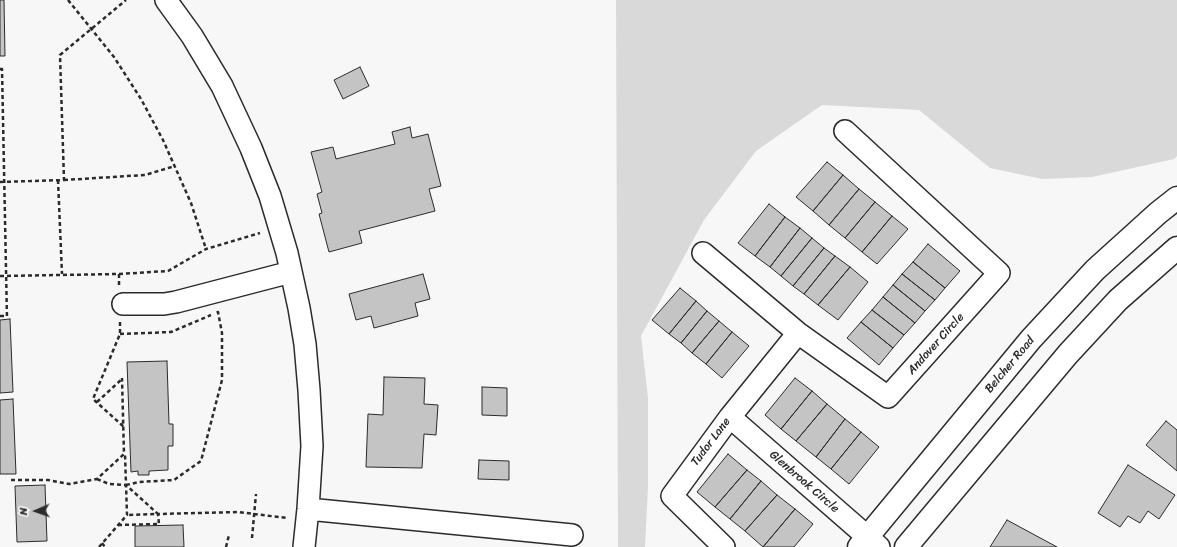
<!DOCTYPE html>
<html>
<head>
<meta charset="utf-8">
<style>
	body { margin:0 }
	#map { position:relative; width:1177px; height:547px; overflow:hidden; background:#f7f7f7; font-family:Sriracha,sans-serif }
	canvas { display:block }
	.north { position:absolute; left:16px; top:491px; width:40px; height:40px; -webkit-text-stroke:3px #fff; paint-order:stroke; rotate:268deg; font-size:11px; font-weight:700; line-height:16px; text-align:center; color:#2b2b2b }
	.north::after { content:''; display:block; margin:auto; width:14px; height:18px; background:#2b2b2b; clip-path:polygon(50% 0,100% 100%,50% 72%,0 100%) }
</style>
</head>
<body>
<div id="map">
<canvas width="1177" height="547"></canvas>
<div class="north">N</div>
</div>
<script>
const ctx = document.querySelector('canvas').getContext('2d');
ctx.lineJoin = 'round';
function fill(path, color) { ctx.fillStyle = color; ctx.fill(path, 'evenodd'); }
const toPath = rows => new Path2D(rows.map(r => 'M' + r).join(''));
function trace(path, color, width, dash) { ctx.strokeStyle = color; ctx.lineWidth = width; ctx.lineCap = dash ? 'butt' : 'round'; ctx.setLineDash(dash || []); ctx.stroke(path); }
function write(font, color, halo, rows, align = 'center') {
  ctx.font = font + ' Sriracha,sans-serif'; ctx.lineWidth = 4; ctx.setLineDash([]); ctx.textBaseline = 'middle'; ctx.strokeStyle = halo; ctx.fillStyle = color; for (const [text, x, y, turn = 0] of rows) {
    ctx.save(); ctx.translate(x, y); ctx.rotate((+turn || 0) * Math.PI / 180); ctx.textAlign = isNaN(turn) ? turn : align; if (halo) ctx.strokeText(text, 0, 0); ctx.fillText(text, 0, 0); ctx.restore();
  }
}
fill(toPath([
	[616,0,1177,0,1177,156,1174,159,1092,177,1042,179,990,168,919,110,822,105,756,151,704,220,641,336,648,398,648,487,645,547,618,547]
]), '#d9d9d9');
const building = toPath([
	[0,0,4,0,5,56,0,56,0,0],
	[360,67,369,86,343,99,334,80,360,67],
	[410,127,412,138,428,134,441,186,429,189,435,211,359,231,362,243,329,252,319,214,322,213,317,194,322,192,311,152,333,147,336,159,395,144,392,132,410,127],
	[827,162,843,175,813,211,796,197,827,162],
	[843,175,859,189,829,225,813,211,843,175],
	[859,189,875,202,845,238,829,225,859,189],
	[875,202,892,216,862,252,845,238,875,202],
	[769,204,785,217,755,256,738,243,769,204],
	[892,216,908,229,877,264,862,252,892,216],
	[785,217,800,228,770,267,755,256,785,217],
	[800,228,812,238,781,276,770,267,800,228],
	[812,238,824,248,793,286,781,276,812,238],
	[928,244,960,271,945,288,913,262,928,244],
	[824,248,835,256,804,294,793,286,824,248],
	[835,256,850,267,818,305,804,294,835,256],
	[913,262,945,288,935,300,902,274,913,262],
	[850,267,868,282,838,320,818,305,850,267],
	[423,274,430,299,415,303,418,316,374,328,371,316,356,320,349,294,423,274],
	[902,274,935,300,925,311,893,285,902,274],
	[893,285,925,311,915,323,883,297,893,285],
	[680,288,696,301,669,334,652,320,680,288],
	[883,297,915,323,904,335,872,310,883,297],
	[696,301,707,311,681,343,669,334,696,301],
	[872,310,904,335,893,348,861,322,872,310],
	[707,311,719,321,692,353,681,343,707,311],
	[10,319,13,392,0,393,0,320,10,319],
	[719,321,732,332,706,364,692,353,719,321],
	[861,322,893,348,879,365,847,338,861,322],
	[732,332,749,346,722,378,706,364,732,332],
	[167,361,169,424,173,424,173,446,168,446,168,470,149,471,149,475,138,475,138,471,131,472,127,362,167,361],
	[384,377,425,378,424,404,438,405,436,435,424,434,422,468,366,467,368,414,383,415,384,377],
	[795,378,812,391,781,429,765,415,795,378],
	[482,387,507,388,507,416,482,415,482,387],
	[812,391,827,404,796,441,781,429,812,391],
	[13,399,16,474,0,474,0,400,13,399],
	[827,404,845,419,816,457,796,441,827,404],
	[845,419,861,432,831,469,816,457,845,419],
	[1166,421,1177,430,1177,471,1146,445,1166,421],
	[861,432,879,447,849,484,831,469,861,432],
	[728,454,747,470,715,507,697,492,728,454],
	[479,460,509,461,509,480,478,479,479,460],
	[1128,465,1175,495,1159,519,1148,511,1140,523,1128,516,1120,527,1098,513,1128,465],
	[747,470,761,481,730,519,715,507,747,470],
	[761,481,777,495,745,531,730,519,761,481],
	[45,485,47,541,17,542,15,486,45,485],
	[777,495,795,509,763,547,745,531,777,495],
	[795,509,813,524,794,547,763,547,795,509],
	[1007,520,1057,547,990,547,1007,520],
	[183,525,184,547,135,547,135,526,183,525]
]);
fill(building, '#c4c4c4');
trace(building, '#2b2b2b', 1);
const minor = toPath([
	[166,0,192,36,222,86,251,148,270,196,287,253,299,308,305,344,309,390,312,446,308,509,304,547],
	[703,253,798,333,888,397,999,273,845,131],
	[123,304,164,304,176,302,291,272],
	[730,417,879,547],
	[308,509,572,535],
	[724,547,672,496,730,417,798,333]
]);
const major = toPath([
	[859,547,1031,339,1095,270,1158,213,1177,198],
	[906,547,1068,354,1118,300,1177,248]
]);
trace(minor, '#2b2b2b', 24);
trace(major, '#2b2b2b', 25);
trace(toPath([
	[68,0,114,57,141,99,163,140,191,203,206,249],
	[0,69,2,69,7,319],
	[58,180,62,274],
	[64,180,145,175,175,166],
	[0,182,64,180,60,55,126,0],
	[119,274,119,285],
	[0,276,119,274,168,271,206,249,260,233],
	[0,316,7,316],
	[120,322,120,334,93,399,124,427],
	[120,334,171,332,211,315],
	[97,402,122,379],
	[97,479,109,484,126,485,158,514,127,515],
	[11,480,48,480,69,484,97,479,124,454,122,378],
	[126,485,139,482,174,480,201,461,222,380,222,333,218,312,216,313],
	[118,525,159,524,158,514,238,512,287,518],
	[252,538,256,494],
	[102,543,105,547],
	[99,547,127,515,125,454],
	[226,547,229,535]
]), '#2b2b2b', 2.5, [4, 3]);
trace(minor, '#fff', 21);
trace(major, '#fff', 22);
write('12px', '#2b2b2b', '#fff', [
	["Andover Circle",936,344,-48],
	["Belcher Road",1010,365,-50],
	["Tudor Lane",711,442,-53],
	["Glenbrook Circle",804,482,41]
]);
</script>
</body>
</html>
